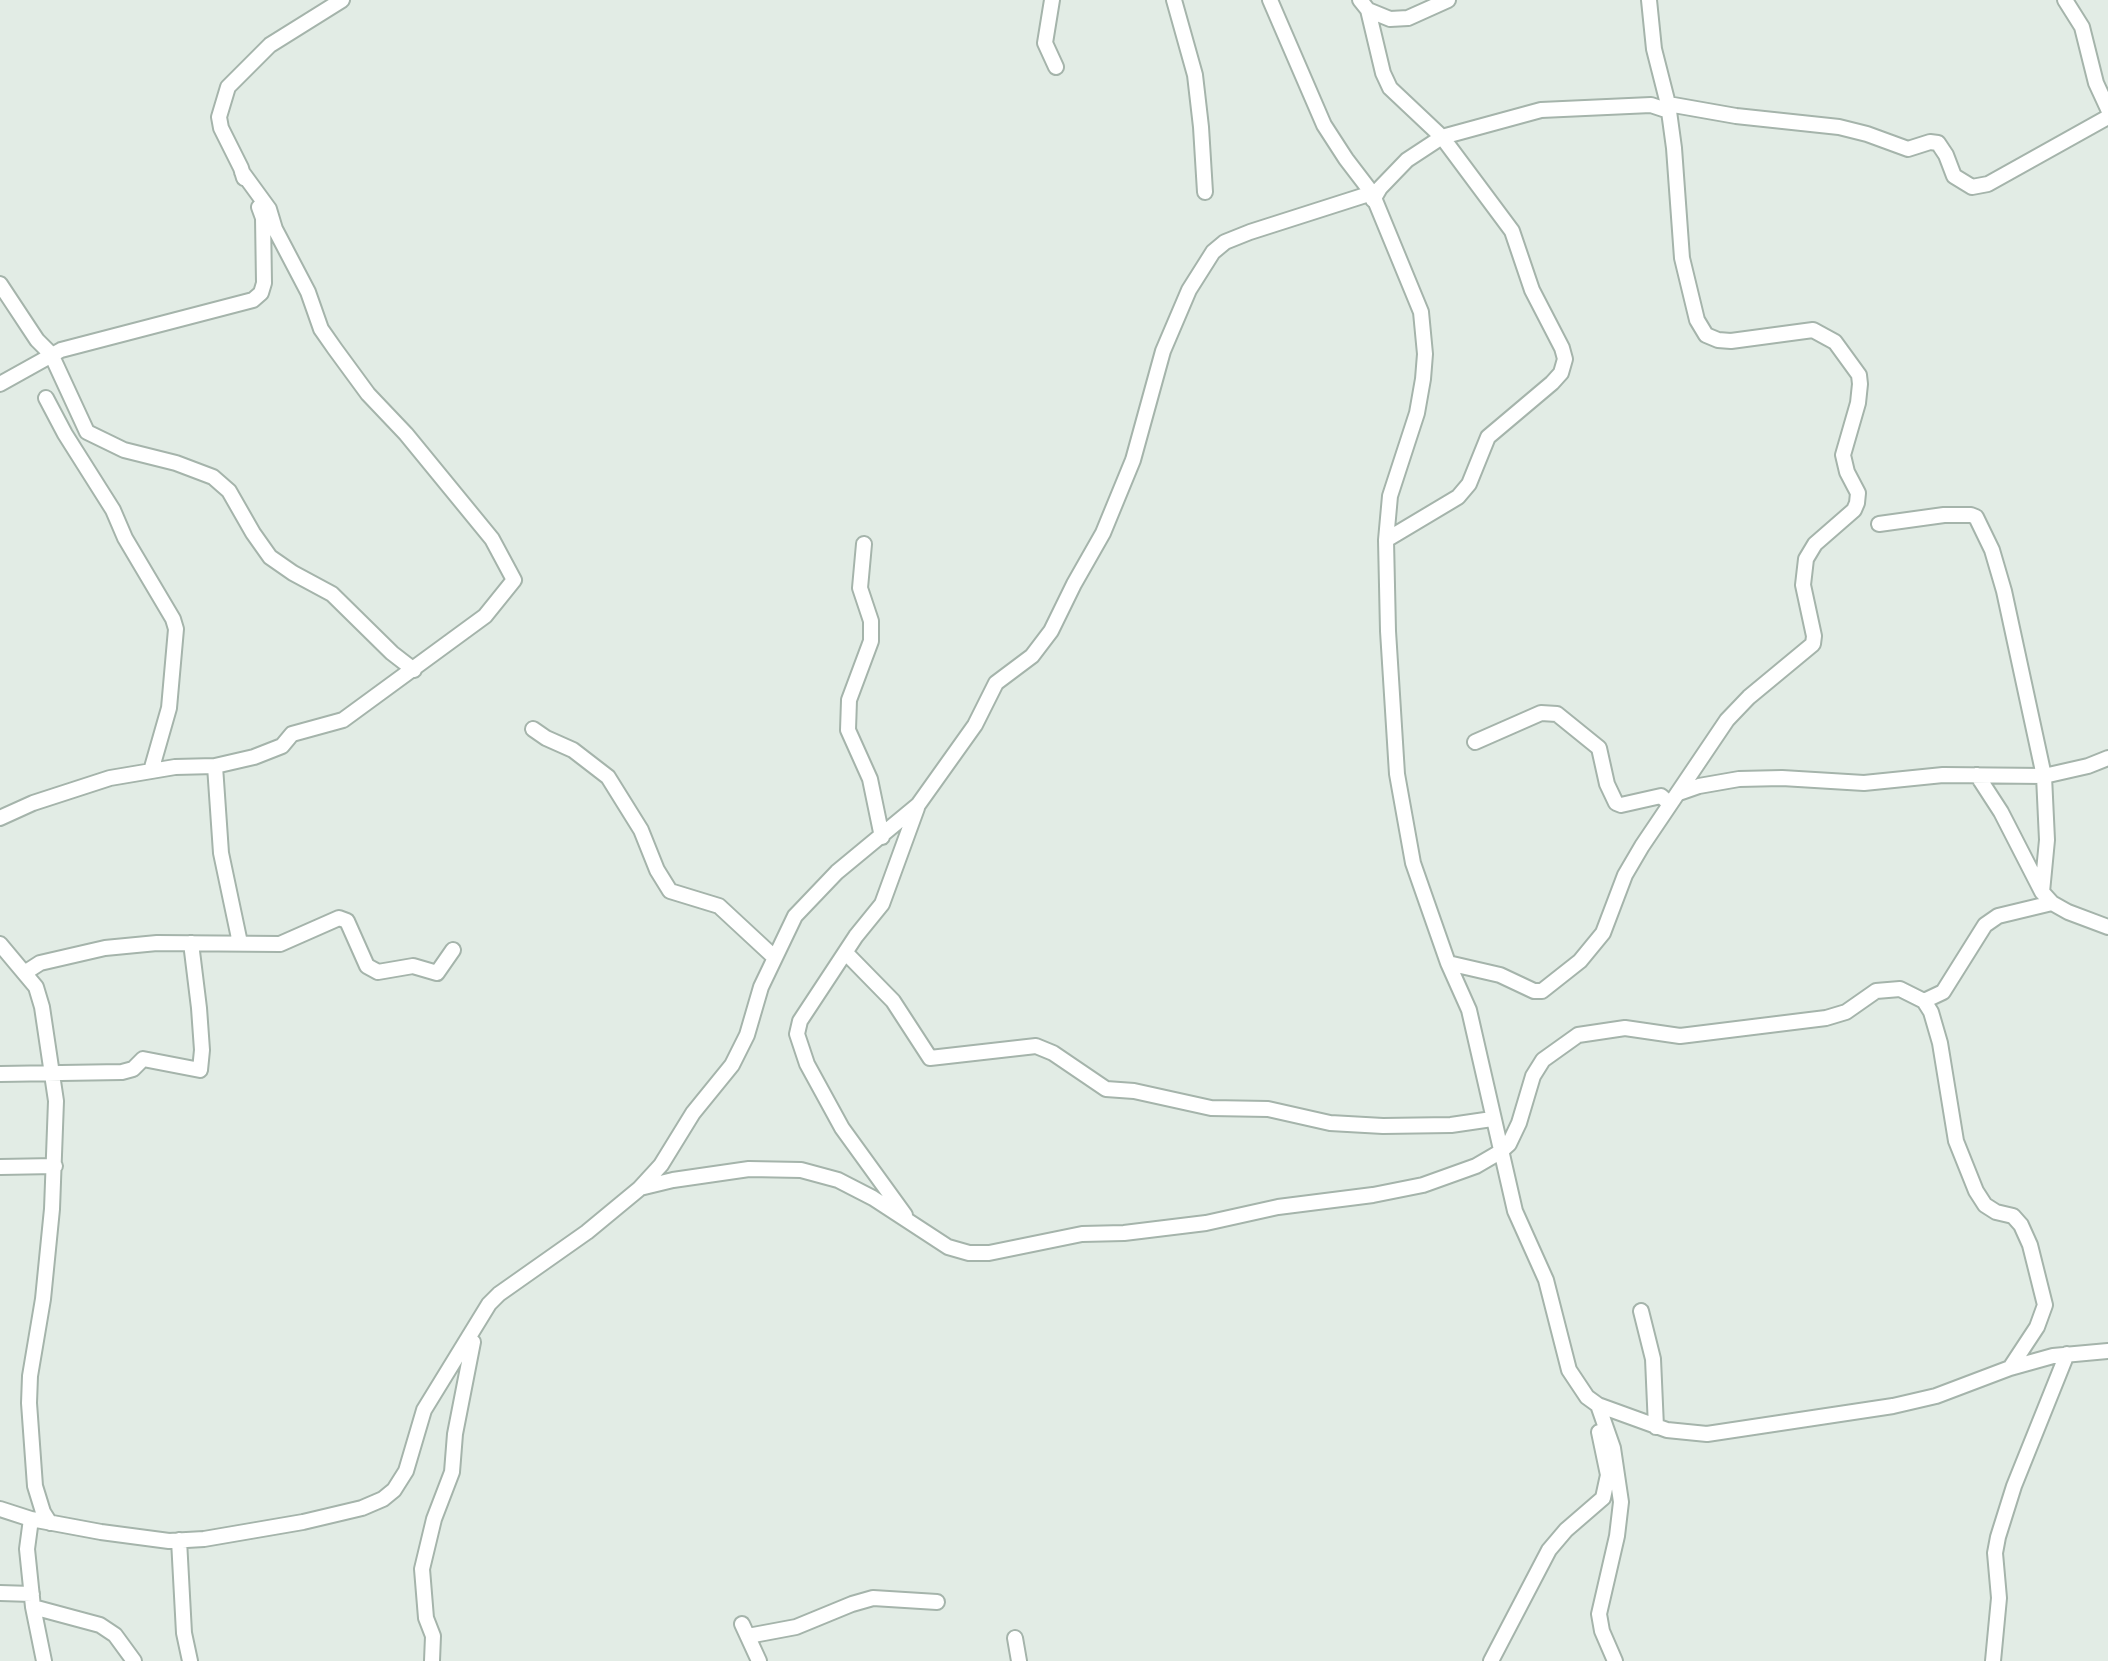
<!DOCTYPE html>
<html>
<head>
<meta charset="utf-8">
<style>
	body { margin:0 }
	canvas { display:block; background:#e2ece5 }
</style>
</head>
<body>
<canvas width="2108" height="1661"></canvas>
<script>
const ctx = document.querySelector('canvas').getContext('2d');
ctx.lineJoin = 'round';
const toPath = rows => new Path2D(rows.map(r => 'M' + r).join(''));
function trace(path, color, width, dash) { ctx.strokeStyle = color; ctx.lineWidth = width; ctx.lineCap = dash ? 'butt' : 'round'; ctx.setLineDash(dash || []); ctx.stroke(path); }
const minor = toPath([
	[1052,0,1045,43,1056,67],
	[1174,0,1195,75,1201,127,1205,192],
	[1270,0,1324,125,1346,159,1372,193,1421,312,1425,354,1423,379,1417,413,1390,496,1386,540,1388,631,1397,774,1413,863,1448,963,1469,1010,1515,1211,1546,1280,1569,1370,1587,1397,1598,1405,1613,1448,1621,1502,1617,1536,1599,1614,1602,1631,1615,1661],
	[1360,0,1368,10,1383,73,1390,88,1442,137,1512,231,1532,290,1562,348,1565,359,1561,373,1552,383,1488,437,1469,484,1458,497,1386,540],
	[2065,0,2082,27,2096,83,2108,109],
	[1368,10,1390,19,1408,18,1448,0],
	[1668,104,1736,116,1839,127,1867,134,1908,149,1930,142,1938,143,1946,155,1954,176,1972,187,1988,184,2108,117],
	[244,178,241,168,221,128,219,117,228,87,270,45,342,0],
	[1373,200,1380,188,1407,160,1442,137,1541,110,1651,105,1669,111],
	[0,284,37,340,51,354,87,432,124,450,176,463,213,477,229,491,253,533,270,557,293,573,332,594,392,653,414,670],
	[0,384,61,350,253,300,261,293,264,283,263,218,259,207],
	[46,398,65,434,113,510,125,538,173,619,176,629,169,708,151,771],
	[1879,524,1944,515,1971,515,1976,517,1992,550,2004,591,2044,776,2047,840,2042,892],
	[864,544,860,588,871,621,871,641,849,700,848,730,870,779,882,837],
	[533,729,546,738,573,750,608,777,641,830,657,870,670,891,719,906,774,957],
	[1475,742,1541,713,1557,714,1599,748,1607,784,1616,803,1621,805,1661,796,1670,804],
	[215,766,221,853,240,943],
	[1977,775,2001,812,2042,892,2052,903,2068,912,2108,927],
	[1679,793,1699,786,1739,779,1782,778,1864,783,1943,775,2044,776,2088,766,2108,758],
	[0,818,33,803,110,778,175,767,215,766,254,757,282,746,292,734,343,720,485,616,514,580,492,539,406,434,368,394,335,349,321,329,308,292,275,229,269,209,242,172],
	[0,944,36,987,42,1007,56,1101,52,1209,43,1299,30,1376,29,1403,35,1486,43,1512,50,1523],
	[846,953,893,1001,930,1058,1036,1046,1053,1053,1106,1089,1134,1091,1211,1108,1268,1109,1330,1123,1383,1126,1451,1125,1492,1119],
	[1448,963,1500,975,1534,991,1542,991,1580,961,1603,933,1625,875,1642,846,1727,720,1749,697,1813,644,1814,636,1803,585,1806,559,1815,544,1854,510,1857,503,1858,493,1847,472,1843,455,1858,403,1860,384,1859,375,1835,342,1813,330,1731,341,1718,340,1706,335,1697,320,1682,258,1674,148,1668,104,1654,49,1649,0],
	[26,972,40,963,105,948,157,943,280,944,339,918,347,921,367,966,378,972,413,966,437,973,453,950],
	[1924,1001,1943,992,1985,925,1998,916,2052,903],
	[0,1074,122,1072,133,1069,143,1059,200,1070,202,1050,199,1008,191,943],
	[0,1167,55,1166],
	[640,1188,673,1180,749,1169,801,1170,838,1180,873,1198,948,1247,969,1253,989,1253,1082,1234,1124,1233,1206,1223,1278,1207,1373,1195,1423,1185,1476,1166,1500,1152,1509,1144,1519,1123,1533,1076,1543,1060,1578,1035,1625,1028,1680,1036,1826,1018,1846,1012,1876,991,1900,989,1924,1001,1931,1012,1940,1043,1956,1141,1976,1191,1985,1205,1996,1212,2013,1216,2021,1225,2030,1245,2045,1305,2037,1327,2010,1368],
	[905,1215,842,1128,807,1064,797,1034,800,1021,856,936,882,904,917,808],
	[1641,1311,1653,1359,1656,1427],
	[1598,1405,1667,1430,1707,1434,1893,1406,1936,1396,2010,1368,2053,1356,2108,1351],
	[0,1509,31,1519,101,1532,169,1541,204,1539,303,1522,362,1508,383,1499,394,1490,406,1471,424,1410,489,1304,499,1294,587,1232,639,1189,661,1165,693,1113,732,1065,747,1035,761,987,795,916,837,872,918,805,975,725,996,683,1032,656,1051,631,1074,584,1103,533,1133,460,1163,351,1189,290,1213,252,1225,242,1250,232,1372,193],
	[31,1519,27,1549,33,1607,44,1661],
	[179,1540,184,1633,190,1661],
	[0,1593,32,1594],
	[33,1607,100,1625,115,1635,134,1661],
	[742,1624,759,1661],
	[748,1636,796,1627,852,1604,873,1598,937,1602],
	[1015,1638,1019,1661],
	[432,1661,433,1636,426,1618,422,1569,434,1519,452,1472,455,1434,473,1342],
	[1491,1661,1549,1550,1566,1530,1603,1498,1608,1475,1599,1432],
	[1993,1661,1999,1598,1995,1553,1998,1537,2014,1486,2067,1354]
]);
trace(minor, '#a5b4ab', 18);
trace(minor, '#fff', 14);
</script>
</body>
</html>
